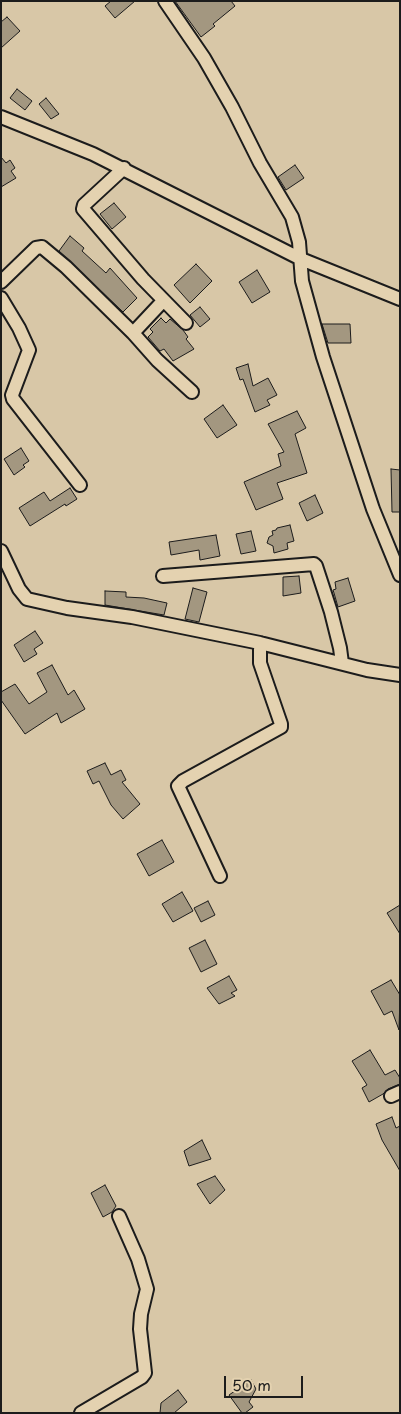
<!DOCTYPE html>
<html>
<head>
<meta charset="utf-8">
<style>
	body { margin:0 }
	#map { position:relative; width:401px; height:1414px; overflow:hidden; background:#d8c7a7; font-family:"Playpen Sans",sans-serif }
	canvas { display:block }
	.frame { position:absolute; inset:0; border:2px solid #1c1c1c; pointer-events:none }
	.scale { position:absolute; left:224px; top:1376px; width:79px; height:22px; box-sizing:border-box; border:2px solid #1c1c1c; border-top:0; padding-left:6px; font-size:15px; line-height:18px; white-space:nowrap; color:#1c1c1c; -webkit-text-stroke:4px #e4d2b0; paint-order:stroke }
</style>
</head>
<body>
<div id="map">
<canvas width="401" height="1414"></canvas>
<div class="frame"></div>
<div class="scale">50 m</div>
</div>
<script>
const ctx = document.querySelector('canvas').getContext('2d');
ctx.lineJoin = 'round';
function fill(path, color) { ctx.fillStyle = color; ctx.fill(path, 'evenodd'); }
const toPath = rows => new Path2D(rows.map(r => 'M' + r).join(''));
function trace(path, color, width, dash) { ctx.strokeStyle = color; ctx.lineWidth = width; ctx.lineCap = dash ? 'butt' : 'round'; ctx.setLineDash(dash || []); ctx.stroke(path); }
const building = toPath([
	[111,1,135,1,115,18,105,6,111,1],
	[175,1,231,1,235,6,213,24,215,26,201,37,175,1],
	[7,17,20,31,1,48,1,22,7,17],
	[17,89,32,101,25,110,10,98,17,89],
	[46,98,59,114,51,119,39,104,46,98],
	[1,157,6,163,10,160,15,168,11,171,16,178,1,187,1,157],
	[295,165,304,178,286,190,278,177,295,165],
	[114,203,126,217,112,229,100,214,114,203],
	[70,236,84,248,82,251,106,273,110,268,137,298,123,312,59,251,70,236],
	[196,264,212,281,190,303,174,285,196,264],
	[257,270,270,292,252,303,239,282,257,270],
	[200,307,210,319,200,327,190,315,200,307],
	[161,318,166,323,170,319,183,330,188,337,186,339,194,349,173,361,164,349,160,351,148,337,153,332,150,329,161,318],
	[322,324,350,324,351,343,328,343,322,324],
	[248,364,253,386,268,378,277,395,267,400,270,405,255,412,243,379,240,380,236,368,248,364],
	[223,405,237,425,217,438,204,419,223,405],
	[297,411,306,428,295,434,307,473,277,483,283,499,256,510,244,482,281,466,278,454,284,452,268,424,297,411],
	[21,448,29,461,23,465,25,467,14,475,4,459,21,448],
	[391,469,400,470,400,512,392,512,391,469],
	[70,488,77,499,66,506,65,504,30,526,19,508,44,492,50,501,70,488],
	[315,495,323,513,307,521,299,503,315,495],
	[290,525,294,541,287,543,288,549,274,553,273,546,267,543,269,537,273,535,272,531,276,530,277,528,290,525],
	[251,531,256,551,241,554,236,534,251,531],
	[216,535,220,556,200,560,199,550,171,555,169,542,216,535],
	[299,576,301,593,283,596,283,577,299,576],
	[348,578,355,601,338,607,334,593,333,590,336,589,335,582,348,578],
	[193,588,207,592,199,622,185,619,193,588],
	[105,591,126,592,126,597,144,598,167,603,164,615,105,605,105,591],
	[35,631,43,643,34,649,37,654,24,662,14,645,35,631],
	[52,665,68,695,74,690,85,709,61,723,57,713,25,734,1,700,1,692,15,684,29,704,47,692,37,673,52,665],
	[105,763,111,775,121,770,126,780,122,782,140,804,123,819,111,805,99,781,93,784,87,771,105,763],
	[162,840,174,862,149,876,137,854,162,840],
	[182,892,193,911,173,922,162,904,182,892],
	[208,901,215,915,201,922,194,908,208,901],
	[400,905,400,934,387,913,400,905],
	[205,940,217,964,201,972,189,948,205,940],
	[229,976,237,990,231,993,235,996,219,1004,207,988,229,976],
	[391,980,400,995,399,1030,392,1011,384,1015,371,991,391,980],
	[370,1050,385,1075,395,1070,400,1078,400,1084,388,1089,383,1094,369,1102,362,1088,367,1085,352,1061,370,1050],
	[392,1117,396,1128,400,1126,400,1171,382,1140,376,1124,392,1117],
	[202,1140,211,1159,189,1166,184,1151,202,1140],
	[215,1176,225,1190,210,1204,197,1184,215,1176],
	[105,1185,116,1206,112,1212,103,1217,91,1193,105,1185],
	[251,1380,256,1389,249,1402,253,1407,245,1413,242,1413,229,1395,251,1380],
	[178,1390,187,1402,174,1413,160,1413,161,1403,178,1390]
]);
fill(building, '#a39780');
trace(building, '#1c1c1c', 1);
const street = toPath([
	[165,1,204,58,232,107,260,163,292,217,299,242,302,281,323,357,373,509,400,575],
	[1,117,93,154,301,259,400,299],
	[124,168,84,205,83,209,143,279,186,323],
	[1,282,36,248,42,247,66,267,133,333,163,301],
	[1,298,19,328,29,350,12,395,13,399,80,485],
	[133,333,157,360,192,392],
	[1,551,19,589,27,599,67,608,132,617,260,643,367,670,400,675],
	[163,576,314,564,316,566,331,612,340,648,342,663],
	[220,876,178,786,183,781,281,727,281,724,260,663,260,643],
	[391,1096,400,1092],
	[81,1413,142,1377,145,1373,140,1329,141,1314,147,1289,138,1259,119,1216]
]);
trace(street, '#1c1c1c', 16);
trace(street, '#e4d2b0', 12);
</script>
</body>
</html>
